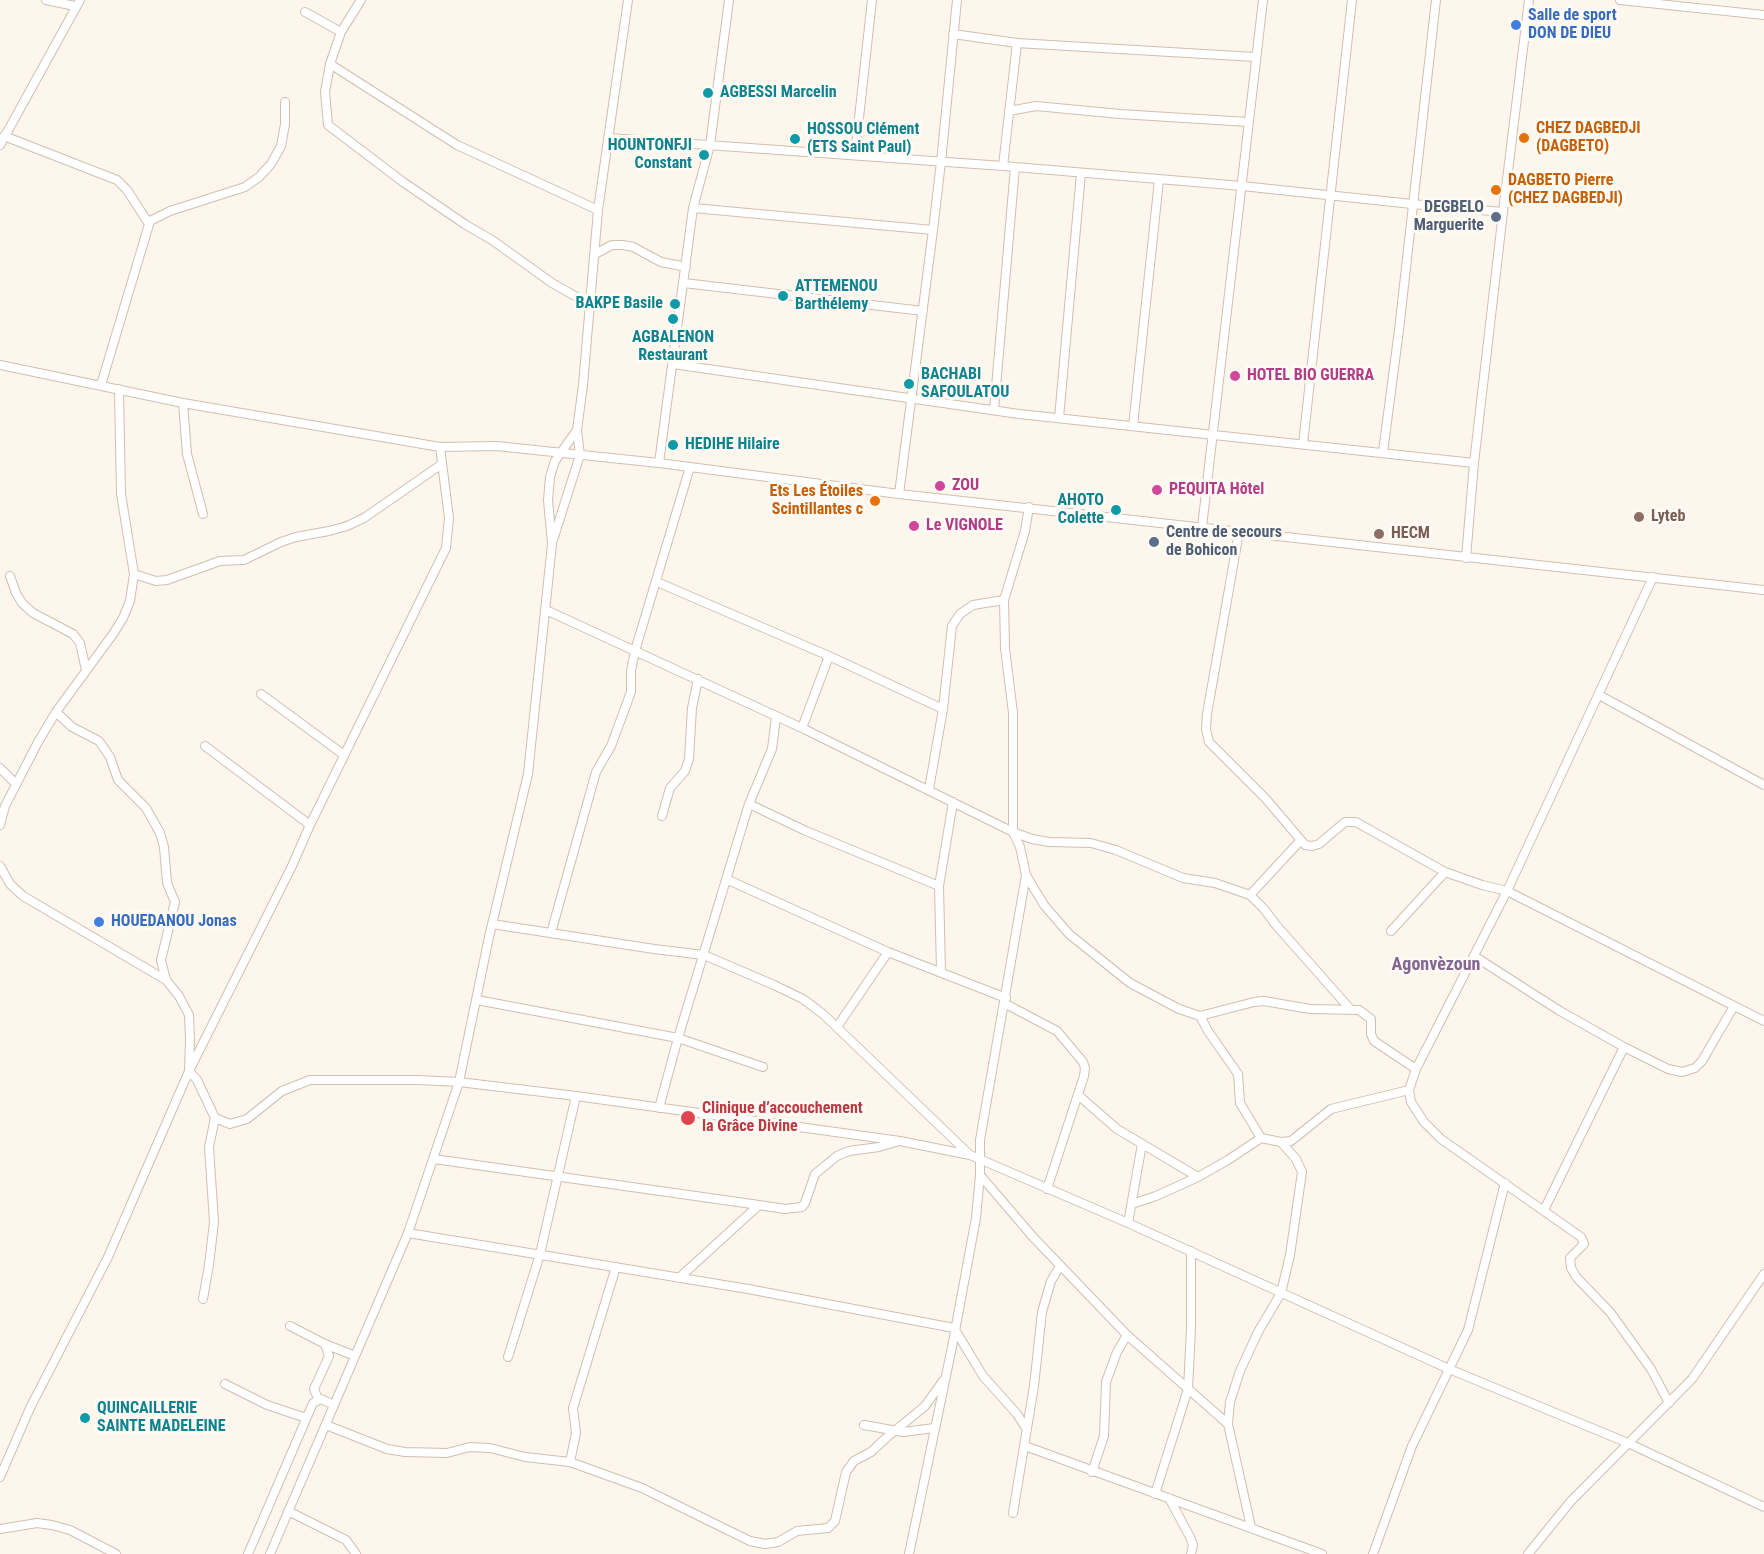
<!DOCTYPE html>
<html>
<head>
<meta charset="utf-8">
<style>
	body { margin:0 }
	canvas { display:block; background:#fdf6ec }
</style>
</head>
<body>
<canvas width="1764" height="1554"></canvas>
<script>
const ctx = document.querySelector('canvas').getContext('2d');
ctx.lineJoin = 'round';
const toPath = rows => new Path2D(rows.map(r => 'M' + r).join(''));
function trace(path, color, width, dash) { ctx.strokeStyle = color; ctx.lineWidth = width; ctx.lineCap = dash ? 'butt' : 'round'; ctx.setLineDash(dash || []); ctx.stroke(path); }
function write(font, color, halo, rows, align = 'center') {
  ctx.font = font + ' "Roboto Condensed",sans-serif'; ctx.lineWidth = 6; ctx.setLineDash([]); ctx.textBaseline = 'middle'; ctx.strokeStyle = halo; ctx.fillStyle = color; for (const [text, x, y, turn = 0] of rows) {
    ctx.save(); ctx.translate(x, y); ctx.rotate((+turn || 0) * Math.PI / 180); ctx.textAlign = isNaN(turn) ? turn : align; if (halo) ctx.strokeText(text, 0, 0); ctx.fillText(text, 0, 0); ctx.restore();
  }
}
const minor = toPath([
	[46,0,75,6],
	[361,0,341,32,330,64,325,92,328,125,403,182,466,225,492,240,552,283,589,304],
	[1620,0,1764,15],
	[305,12,341,32],
	[953,34,1017,43,1255,57],
	[330,64,457,145,598,210],
	[1009,111,1036,106,1120,114,1248,122],
	[4,136,117,180,127,190,149,224],
	[609,138,1003,166,1242,186,1412,204,1503,212],
	[0,145,80,0],
	[855,154,872,0],
	[1003,166,1017,43],
	[693,208,710,145,729,0],
	[933,230,941,162,957,0],
	[595,254,612,245,623,245,633,247,661,262,686,267],
	[684,283,923,311],
	[673,364,1019,414,1474,463],
	[0,365,183,403,440,447,496,446,659,463,899,494,1764,590],
	[101,385,150,221,170,211,245,187,259,177,271,164,281,146,285,124,285,102],
	[183,403,187,454,203,514],
	[994,410,1015,167],
	[1059,418,1081,173],
	[1133,426,1159,180],
	[1303,444,1352,0],
	[1383,452,1399,330,1436,0],
	[659,463,693,208,933,230,899,494],
	[1202,527,1263,0],
	[1239,532,1207,714,1206,729,1209,742,1266,799,1305,845,1312,846,1319,844,1345,822,1356,822,1445,872,1482,885,1507,891,1416,1069,1409,1090,1411,1102,1424,1122,1441,1139,1581,1237,1584,1244,1570,1258,1571,1268,1577,1278,1610,1312,1651,1369,1669,1403],
	[553,540,580,455,577,430,583,385,598,210,628,0],
	[1466,558,1474,463,1503,212,1529,0],
	[134,574,156,581,167,580,220,561,244,560,281,542,296,537,329,531,347,526,364,518,442,464],
	[10,576,16,593,22,603,33,613,73,634,80,643,86,670],
	[1653,577,1507,891,1764,1021],
	[657,582,829,656,943,709],
	[546,610,802,728,1013,832,1032,839,1049,842,1091,843,1116,850,1183,878,1215,883,1250,895,1264,909,1276,925,1351,1010],
	[261,694,344,755],
	[1599,695,1764,785],
	[56,712,72,727,99,741,110,757,118,780,146,808,160,833,164,847,167,883,175,902,161,960,166,980],
	[802,728,829,656],
	[205,746,310,825],
	[0,768,16,784],
	[929,789,943,709,952,626,960,614,973,605,1004,600],
	[749,804,806,831,939,886],
	[662,816,670,788,685,771,689,759,692,708,698,679],
	[0,825,5,806,38,742,56,712,113,634,123,618,130,601,134,574,121,494,119,389],
	[0,866,10,884,23,896,166,980,179,996,189,1015,190,1040,189,1071,197,1080,215,1118,209,1147,214,1222,209,1265,203,1299],
	[1026,875,1044,905,1069,934,1130,983,1179,1009,1200,1016,1254,1002,1264,1001,1310,1009,1359,1010,1371,1019,1371,1034,1374,1041,1416,1069],
	[726,879,888,952,1006,998],
	[1250,895,1300,841],
	[492,924,654,949,704,955,774,985,803,999,823,1014,970,1155],
	[1391,931,1445,872],
	[551,933,596,772,611,746,631,692,631,671,635,651,690,467],
	[1474,956,1560,1011,1624,1047,1668,1069,1682,1072,1695,1068,1702,1061,1734,1006],
	[941,972,939,886,953,802],
	[477,1000,678,1038,763,1067],
	[1004,1003,1057,1031,1083,1062,1085,1068,1084,1076,1047,1189],
	[1200,1016,1208,1031,1238,1074,1240,1103,1261,1138],
	[837,1027,888,952],
	[1078,1095,1117,1129,1198,1177],
	[659,1108,678,1038,749,804,772,749,776,717],
	[215,1118,230,1124,247,1119,282,1091,310,1080,418,1080,459,1082,576,1096,900,1141,970,1155,1128,1223,1449,1369,1628,1443,1764,1507],
	[434,1159,759,1205],
	[980,1175,1033,1237,1127,1335,1228,1424],
	[1132,1204,1156,1196,1198,1177,1228,1160,1261,1138,1281,1142,1291,1141,1331,1109,1409,1090],
	[1544,1210,1624,1047],
	[1128,1223,1142,1144],
	[408,1233,748,1289,954,1328,983,1376,1017,1414,1027,1430],
	[679,1278,759,1205,785,1209,802,1207,805,1203,815,1174,837,1156,849,1151,879,1147,896,1142],
	[290,1326,325,1344,329,1356,314,1389,318,1399],
	[325,1344,355,1356],
	[508,1357,540,1254,576,1096],
	[225,1384,267,1405,306,1418],
	[326,1425,387,1449,405,1452,447,1453,470,1447,490,1448,525,1457,570,1462,642,1488,750,1541,765,1544,778,1542,797,1531,828,1528,835,1521,846,1472,854,1461,871,1452,886,1438,925,1406,943,1381],
	[864,1425,903,1432,934,1428],
	[1025,1446,1322,1554],
	[570,1462,576,1433,573,1408,616,1267],
	[1092,1472,1104,1436,1106,1382,1117,1352,1127,1335],
	[0,1477,30,1408,108,1257,189,1071,292,866,310,825,446,548,449,518,440,447],
	[1155,1494,1188,1389,1191,1329,1191,1251],
	[1169,1498,1190,1537,1193,1545,1191,1554],
	[288,1511,346,1540,356,1554],
	[1013,1513,1034,1386,1042,1312,1051,1281,1060,1266],
	[1251,1527,1228,1424,1230,1402,1240,1371,1258,1332,1281,1293,1290,1255,1302,1172,1296,1159,1281,1142],
	[0,1529,37,1523,52,1525,70,1530,116,1554],
	[248,1554,313,1403,321,1399,334,1405],
	[270,1554,408,1233,459,1082,489,937,528,774,552,544,548,500,550,477,555,461,577,430],
	[909,1554,952,1347,976,1218,980,1175,980,1140,1026,875,1020,847,1013,832,1013,713,1005,648,1004,600,1025,531,1029,507],
	[1373,1554,1412,1446,1468,1330,1505,1183],
	[1528,1554,1571,1501,1692,1379,1764,1274]
]);
trace(minor, '#d1beb0', 10);
trace(minor, '#fff', 8);
for (const [x, y, r, color] of [
	[1516,25,6,"#3f7fe0"],
	[708,93,6,"#0f9aa8"],
	[1524,138,6,"#e8710a"],
	[795,139,6,"#0f9aa8"],
	[704,155,6,"#0f9aa8"],
	[1496,190,6,"#e8710a"],
	[1496,217,6,"#5c6f8a"],
	[783,296,6,"#0f9aa8"],
	[675,304,6,"#0f9aa8"],
	[673,319,6,"#0f9aa8"],
	[1235,376,6,"#d1479c"],
	[909,384,6,"#0f9aa8"],
	[673,445,6,"#0f9aa8"],
	[940,486,6,"#d1479c"],
	[1157,490,6,"#d1479c"],
	[875,501,6,"#e8710a"],
	[1116,510,6,"#0f9aa8"],
	[1639,517,6,"#8d6e63"],
	[914,526,6,"#d1479c"],
	[1379,534,6,"#8d6e63"],
	[1154,542,6,"#5c6f8a"],
	[99,922,6,"#3f7fe0"],
	[688,1118,8,"#e0444e"],
	[85,1418,6,"#0f9aa8"]
]) { const dot = new Path2D(); dot.arc(x, y, r, 0, 2 * Math.PI); ctx.fillStyle = color; ctx.fill(dot); trace(dot, '#fffaf3', 2); }
write('bold 16px', '#366cbe', '#fffaf3', [
	["Salle de sport",1528,16],
	["DON DE DIEU",1528,34],
	["HOUEDANOU Jonas",111,922]
], 'left');
write('bold 16px', '#0d838f', '#fffaf3', [
	["AGBESSI Marcelin",720,93],
	["HOSSOU Clément",807,130],
	["(ETS Saint Paul)",807,148],
	["HOUNTONFJI",692,146,"right"],
	["Constant",692,164,"right"],
	["ATTEMENOU",795,287],
	["Barthélemy",795,305],
	["BAKPE Basile",663,304,"right"],
	["AGBALENON",673,338,"center"],
	["Restaurant",673,356,"center"],
	["BACHABI",921,375],
	["SAFOULATOU",921,393],
	["HEDIHE Hilaire",685,445],
	["AHOTO",1104,501,"right"],
	["Colette",1104,519,"right"],
	["QUINCAILLERIE",97,1409],
	["SAINTE MADELEINE",97,1427]
], 'left');
write('bold 16px', '#c56008', '#fffaf3', [
	["CHEZ DAGBEDJI",1536,129],
	["(DAGBETO)",1536,147],
	["DAGBETO Pierre",1508,181],
	["(CHEZ DAGBEDJI)",1508,199],
	["Ets Les Étoiles",863,492,"right"],
	["Scintillantes c",863,510,"right"]
], 'left');
write('bold 16px', '#4e5e75', '#fffaf3', [
	["DEGBELO",1484,208],
	["Marguerite",1484,226],
	["Centre de secours",1166,533,"left"],
	["de Bohicon",1166,551,"left"]
], 'right');
write('bold 16px', '#b23c85', '#fffaf3', [
	["HOTEL BIO GUERRA",1247,376],
	["ZOU",952,486],
	["PEQUITA Hôtel",1169,490],
	["Le VIGNOLE",926,526]
], 'left');
write('bold 16px', '#785e54', '#fffaf3', [
	["Lyteb",1651,517],
	["HECM",1391,534]
], 'left');
write('bold 16px', '#be3a42', '#fffaf3', [
	["Clinique d’accouchement",702,1109],
	["la Grâce Divine",702,1127]
], 'left');
write('bold 18px', '#846695', '#fffaf3', [
	["Agonvèzoun",1436,965]
]);
</script>
</body>
</html>
